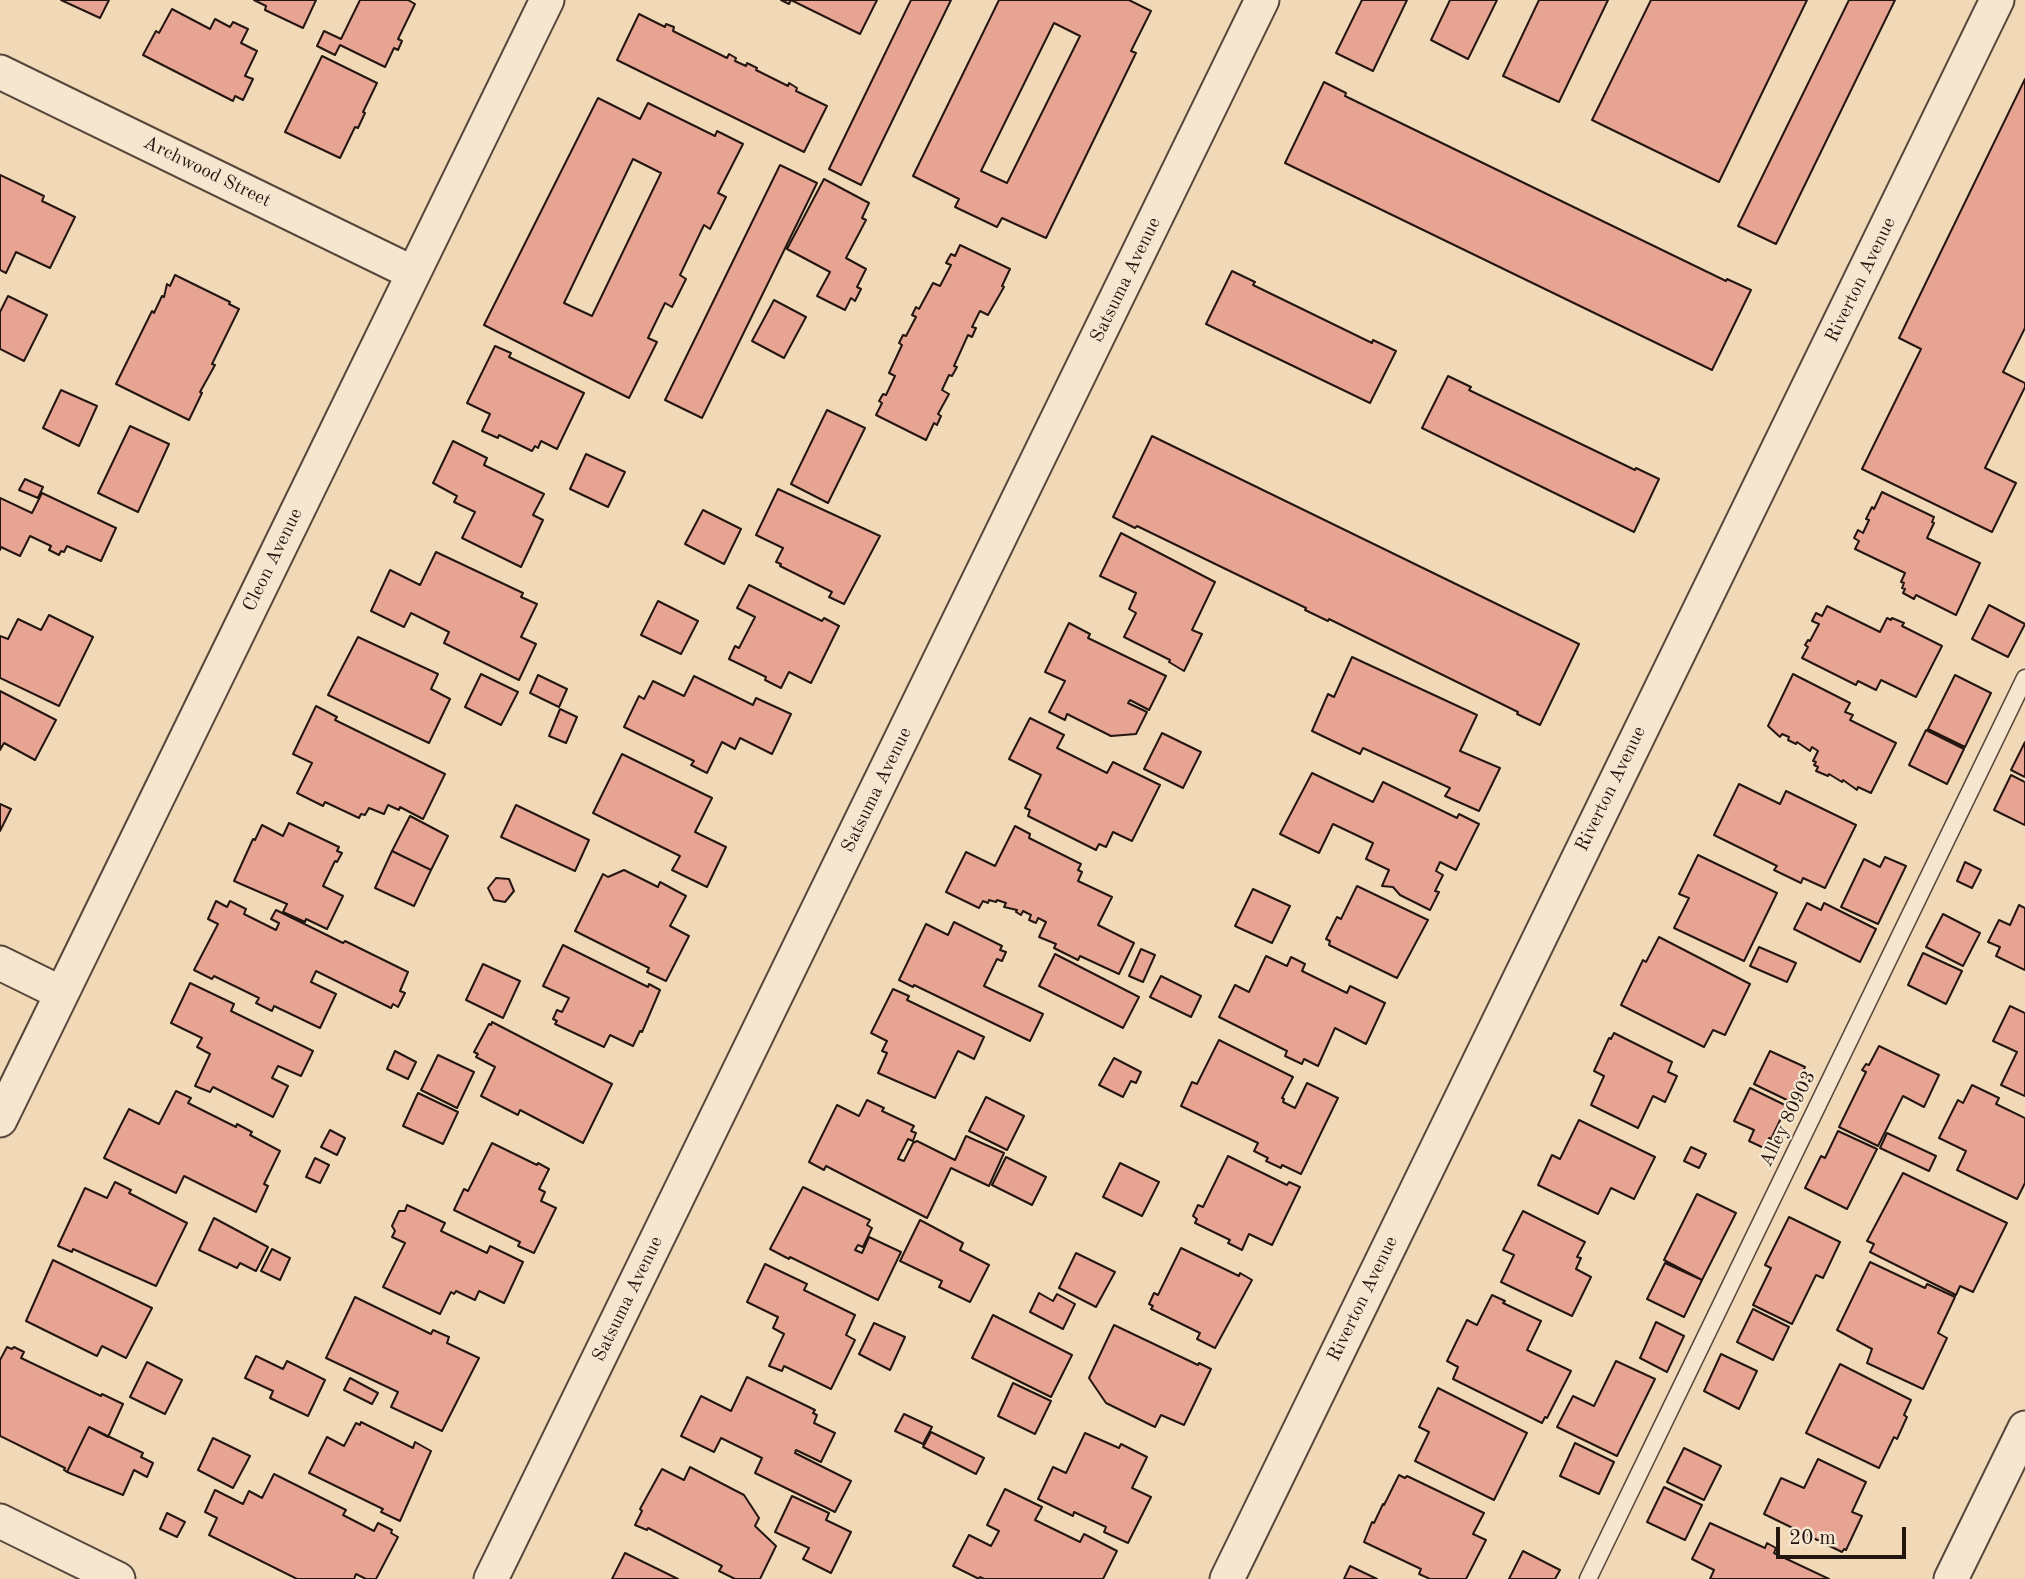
<!DOCTYPE html>
<html>
<head>
<meta charset="utf-8">
<style>
	body { margin:0 }
	#map { position:relative; width:2025px; height:1579px; overflow:hidden; background:#f1d9b7; font-family:"Old Standard TT",serif }
	canvas { display:block }
	.scale { position:absolute; left:1776px; top:1527px; width:130px; height:32px; box-sizing:border-box; border:4px solid #231610; border-top:0; padding-left:9px; font-size:21px; line-height:24px; white-space:nowrap; color:#231610; -webkit-text-stroke:5px #f6e6d0; paint-order:stroke }
</style>
</head>
<body>
<div id="map">
<canvas width="2025" height="1579"></canvas>
<div class="scale">20 m</div>
</div>
<script>
const ctx = document.querySelector('canvas').getContext('2d');
ctx.lineJoin = 'round';
function fill(path, color) { ctx.fillStyle = color; ctx.fill(path, 'evenodd'); }
const toPath = rows => new Path2D(rows.map(r => 'M' + r).join(''));
function trace(path, color, width, dash) { ctx.strokeStyle = color; ctx.lineWidth = width; ctx.lineCap = dash ? 'butt' : 'round'; ctx.setLineDash(dash || []); ctx.stroke(path); }
function write(font, color, halo, rows, align = 'center') {
  ctx.font = font + ' "Old Standard TT",serif'; ctx.lineWidth = 5; ctx.setLineDash([]); ctx.textBaseline = 'middle'; ctx.strokeStyle = halo; ctx.fillStyle = color; for (const [text, x, y, turn = 0] of rows) {
    ctx.save(); ctx.translate(x, y); ctx.rotate((+turn || 0) * Math.PI / 180); ctx.textAlign = isNaN(turn) ? turn : align; if (halo) ctx.strokeText(text, 0, 0); ctx.fillText(text, 0, 0); ctx.restore();
  }
}
const building = toPath([
	[61,0,109,0,100,18,61,0],
	[254,0,316,0,303,28,265,10,266,6,254,0],
	[360,0,408,0,415,4,398,39,402,41,398,50,394,48,385,67,340,45,335,55,317,46,324,31,341,39,360,0],
	[781,0,877,0,860,34,791,0,789,4,781,0],
	[911,0,951,0,861,185,829,169,911,0],
	[999,0,1129,0,1151,11,1131,51,1136,53,1046,238,1002,218,997,227,955,207,959,199,913,176,999,0],
	[1054,23,1080,36,1007,183,981,171,1054,23],
	[1362,0,1407,0,1373,71,1336,53,1362,0],
	[1450,0,1497,0,1468,59,1431,40,1450,0],
	[1539,0,1608,0,1559,102,1503,76,1539,0],
	[1651,0,1807,0,1719,182,1592,120,1651,0],
	[1849,0,1895,0,1776,244,1738,226,1849,0],
	[172,9,210,29,215,19,230,27,233,22,248,29,241,43,257,51,245,76,253,79,243,100,235,96,233,101,143,55,156,31,159,33,172,9],
	[639,14,665,27,666,24,674,27,673,31,727,58,729,54,736,58,735,61,746,66,747,63,757,68,756,70,788,86,789,83,797,88,796,91,827,106,804,152,617,60,639,14],
	[322,56,377,83,363,112,365,113,358,128,355,127,340,158,285,132,322,56],
	[2025,79,2025,328,2003,372,2025,383,2025,387,1985,468,2016,483,1992,532,1862,469,1921,349,1899,338,2025,79],
	[1324,82,1346,93,1345,96,1726,281,1727,279,1751,290,1712,370,1285,163,1324,82],
	[598,98,640,119,648,103,715,136,717,131,743,144,718,193,726,197,710,229,704,225,680,275,686,279,672,307,665,303,648,338,657,342,629,398,484,325,598,98],
	[633,159,661,173,592,316,564,303,633,159],
	[780,165,817,183,702,418,665,400,780,165],
	[0,175,44,196,42,201,75,217,50,268,16,252,6,273,0,270,0,175],
	[824,179,869,203,862,218,866,220,846,258,866,269,857,287,861,289,855,301,851,298,845,310,817,296,830,272,787,249,824,179],
	[960,245,1010,269,1002,286,1004,287,988,315,980,311,972,327,976,328,972,337,968,335,954,366,957,367,952,376,949,375,942,390,949,394,938,414,941,416,937,425,934,423,926,440,876,415,882,403,879,401,883,394,886,395,895,376,889,373,902,345,899,343,903,335,906,336,916,317,912,315,916,307,919,309,933,283,940,286,951,265,946,263,951,254,955,256,960,245],
	[1232,271,1255,282,1253,285,1372,343,1373,340,1396,351,1370,403,1206,324,1232,271],
	[175,275,230,302,229,304,239,309,212,364,215,365,200,392,202,393,189,420,116,384,152,311,154,313,162,296,164,297,167,284,170,286,175,275],
	[8,296,47,315,24,361,0,349,0,312,8,296],
	[774,300,806,317,784,358,752,341,774,300],
	[495,346,511,353,509,357,584,393,557,449,541,441,538,448,535,446,532,451,499,435,498,438,482,431,490,414,467,403,495,346],
	[1448,376,1471,387,1469,390,1635,470,1636,468,1659,479,1634,532,1422,428,1448,376],
	[61,390,97,406,79,446,43,428,61,390],
	[827,410,865,428,828,503,791,484,827,410],
	[130,426,169,444,138,512,98,493,130,426],
	[1152,436,1579,644,1540,725,1517,714,1518,712,1329,619,1328,621,1305,610,1306,608,1137,526,1135,528,1113,517,1152,436],
	[453,441,487,458,484,465,544,494,533,515,543,520,521,567,462,538,475,512,454,502,457,496,433,483,453,441],
	[586,454,625,472,608,507,570,489,586,454],
	[25,479,43,487,38,498,19,490,25,479],
	[778,489,880,536,844,604,829,597,832,592,780,566,781,564,776,562,783,548,756,535,778,489],
	[1882,492,1934,517,1932,522,1934,523,1927,538,1980,563,1956,615,1916,595,1914,599,1903,593,1905,589,1902,588,1904,583,1901,582,1905,573,1855,549,1859,541,1854,538,1858,530,1863,533,1869,520,1866,519,1872,507,1874,509,1882,492],
	[42,493,116,528,101,561,67,546,64,552,61,551,59,555,49,550,51,546,30,536,20,556,1,547,0,550,0,498,32,513,42,493],
	[703,510,741,529,724,564,685,544,703,510],
	[1121,533,1215,582,1192,630,1202,634,1184,671,1169,662,1170,660,1124,637,1136,613,1129,609,1136,593,1100,576,1121,533],
	[436,552,523,593,521,597,537,604,521,637,536,644,519,680,444,643,449,632,411,613,404,627,371,611,390,570,420,585,436,552],
	[749,585,822,621,824,618,839,626,811,683,789,672,781,688,765,680,766,677,729,659,735,646,739,648,755,617,737,608,749,585],
	[658,601,698,621,681,654,641,635,658,601],
	[1989,605,2025,624,2008,657,1972,639,1989,605],
	[1827,606,1880,632,1887,618,1891,620,1892,618,1904,623,1902,626,1942,646,1916,697,1881,680,1876,690,1858,681,1856,685,1802,658,1808,647,1805,645,1808,640,1810,641,1819,624,1812,621,1816,613,1822,616,1827,606],
	[49,615,93,637,59,706,0,678,0,636,8,639,18,619,41,630,49,615],
	[1069,623,1090,634,1088,638,1166,676,1149,710,1130,700,1128,703,1147,712,1136,734,1111,736,1067,714,1065,720,1049,712,1065,681,1045,672,1069,623],
	[358,637,438,674,431,689,450,699,429,743,328,695,358,637],
	[1352,657,1477,715,1460,751,1500,768,1479,811,1445,796,1450,788,1363,748,1360,754,1312,731,1328,694,1334,697,1352,657],
	[481,674,518,692,501,725,465,707,481,674],
	[1793,674,1850,703,1845,712,1853,715,1850,720,1896,743,1871,793,1858,787,1857,790,1843,780,1842,782,1829,774,1828,776,1816,771,1818,767,1814,765,1816,762,1813,761,1818,751,1812,747,1810,751,1797,742,1796,744,1788,740,1789,737,1782,734,1780,737,1768,726,1793,674],
	[538,675,567,689,559,707,530,693,538,675],
	[1955,675,1991,693,1965,747,1928,729,1955,675],
	[694,676,753,705,756,698,791,714,772,754,740,738,735,749,722,742,707,773,691,765,694,761,624,727,639,696,644,699,653,681,684,696,694,676],
	[0,691,56,720,35,760,4,743,0,750,0,691],
	[316,706,337,717,335,720,445,774,423,819,400,807,399,810,388,805,384,814,369,808,365,815,361,814,359,818,325,802,323,806,297,793,312,763,293,754,316,706],
	[560,709,577,717,566,743,549,736,560,709],
	[1030,718,1064,735,1057,748,1107,773,1113,762,1160,785,1132,841,1113,832,1106,847,1099,844,1096,850,1028,816,1030,810,1025,808,1041,775,1009,759,1030,718],
	[1926,730,1964,749,1947,784,1909,765,1926,730],
	[1162,733,1201,752,1183,788,1144,769,1162,733],
	[2025,742,2025,777,2011,770,2025,742],
	[622,754,712,798,695,832,726,847,707,887,672,870,680,856,593,813,622,754],
	[1312,773,1373,802,1383,782,1457,818,1459,814,1479,824,1456,870,1440,862,1436,871,1443,875,1435,891,1439,892,1430,910,1400,895,1393,887,1382,886,1389,870,1366,859,1373,843,1333,824,1319,853,1280,834,1312,773],
	[2011,775,2025,782,2025,825,1994,810,2011,775],
	[1739,784,1780,804,1786,791,1856,825,1825,888,1803,878,1801,883,1774,870,1777,866,1714,835,1739,784],
	[0,804,11,809,0,831,0,804],
	[516,805,589,840,575,871,501,837,516,805],
	[410,816,448,836,431,870,392,851,410,816],
	[289,823,339,847,337,851,342,853,337,862,335,861,323,886,343,896,327,929,306,919,305,922,283,912,287,904,234,881,253,839,255,840,262,825,283,836,289,823],
	[1015,826,1030,834,1029,838,1081,864,1078,870,1082,872,1078,881,1112,897,1098,925,1134,943,1119,974,1080,956,1078,960,1054,948,1056,944,1039,937,1046,922,1038,918,1036,923,1029,920,1031,915,1023,911,1021,915,1016,912,1017,910,1004,907,1006,903,997,900,996,902,989,900,988,903,983,901,979,908,946,892,966,852,995,866,1015,826],
	[392,851,431,870,414,906,375,888,392,851],
	[1698,855,1777,893,1744,961,1674,928,1689,898,1679,894,1698,855],
	[1885,857,1906,866,1878,924,1841,907,1864,859,1880,867,1885,857],
	[1965,862,1981,870,1972,888,1957,881,1965,862],
	[624,870,658,887,660,882,686,896,670,926,689,936,666,981,647,972,649,968,575,931,603,874,608,877,624,870],
	[496,878,509,879,514,891,505,902,494,900,488,888,496,878],
	[1357,886,1428,920,1397,978,1329,945,1330,941,1326,939,1337,917,1341,919,1357,886],
	[1253,889,1290,906,1272,943,1235,926,1253,889],
	[216,901,227,907,230,901,246,909,244,914,276,930,279,923,271,919,276,910,343,943,345,941,408,972,400,991,405,993,398,1007,393,1004,391,1008,316,971,311,982,336,994,320,1028,274,1006,272,1011,256,1003,259,998,214,976,212,979,194,970,218,924,208,919,216,901],
	[1807,903,1821,910,1824,903,1876,929,1860,962,1794,929,1807,903],
	[2019,905,2025,908,2025,970,1996,956,2000,947,1988,942,1999,920,2010,925,2019,905],
	[1943,914,1980,933,1963,966,1926,947,1943,914],
	[954,922,1002,946,1000,950,1006,952,1002,961,997,959,984,986,1043,1014,1030,1041,914,985,913,987,899,980,926,924,948,935,954,922],
	[1659,937,1750,984,1725,1035,1713,1030,1704,1047,1621,1005,1643,960,1646,962,1659,937],
	[563,945,648,987,649,984,660,990,642,1032,640,1031,633,1046,610,1035,604,1047,555,1024,557,1021,553,1019,557,1010,562,1012,569,998,543,986,563,945],
	[1759,947,1796,963,1787,982,1750,966,1759,947],
	[1141,949,1155,955,1143,982,1129,976,1141,949],
	[1923,953,1962,971,1946,1004,1908,985,1923,953],
	[1055,954,1139,997,1123,1028,1039,986,1055,954],
	[1266,956,1287,966,1291,957,1305,964,1302,971,1347,993,1350,986,1385,1003,1366,1044,1335,1028,1318,1066,1304,1059,1302,1064,1285,1056,1287,1051,1219,1017,1235,985,1249,992,1266,956],
	[483,964,520,981,503,1018,466,1000,483,964],
	[1161,976,1201,996,1191,1017,1150,997,1161,976],
	[190,983,234,1004,231,1011,313,1051,301,1076,278,1066,272,1078,288,1086,273,1117,213,1087,210,1092,195,1086,210,1054,197,1047,202,1038,171,1023,190,983],
	[893,989,909,996,907,1000,984,1037,974,1059,958,1051,935,1098,878,1073,887,1053,882,1051,887,1041,871,1033,893,989],
	[2010,1006,2025,1013,2025,1096,2001,1085,2017,1052,1993,1041,2010,1006],
	[492,1022,612,1084,583,1143,520,1110,518,1115,481,1096,495,1067,476,1057,478,1054,474,1052,489,1024,491,1025,492,1022],
	[1614,1033,1672,1062,1668,1072,1677,1076,1665,1102,1653,1096,1638,1128,1591,1105,1604,1076,1594,1071,1609,1038,1611,1039,1614,1033],
	[1219,1040,1293,1077,1282,1098,1284,1099,1283,1102,1295,1108,1307,1083,1338,1098,1301,1174,1282,1165,1281,1168,1266,1161,1268,1158,1254,1151,1258,1143,1181,1106,1192,1082,1197,1084,1219,1040],
	[1879,1046,1939,1075,1924,1107,1903,1096,1878,1146,1839,1127,1866,1072,1862,1070,1866,1064,1869,1065,1879,1046],
	[395,1051,416,1062,408,1079,387,1069,395,1051],
	[1770,1051,1805,1067,1789,1101,1754,1084,1770,1051],
	[438,1055,474,1072,457,1108,421,1090,438,1055],
	[1114,1058,1141,1072,1136,1083,1131,1081,1123,1097,1099,1085,1114,1058],
	[1972,1085,1999,1098,1996,1104,2025,1118,2025,1183,2017,1199,1957,1170,1966,1151,1939,1138,1958,1100,1963,1103,1972,1085],
	[1750,1088,1787,1106,1771,1139,1769,1138,1764,1148,1749,1141,1754,1130,1734,1121,1750,1088],
	[176,1091,191,1098,188,1103,236,1127,237,1124,252,1132,250,1135,280,1151,264,1184,268,1186,256,1212,184,1176,176,1193,104,1158,129,1109,159,1124,176,1091],
	[418,1093,458,1112,443,1144,403,1126,418,1093],
	[986,1097,1024,1116,1007,1150,969,1131,986,1097],
	[867,1100,884,1108,882,1111,914,1126,911,1131,916,1133,913,1141,908,1139,898,1159,904,1161,913,1143,917,1141,955,1160,966,1136,1004,1153,989,1186,951,1168,927,1218,826,1166,824,1170,809,1162,837,1105,859,1116,867,1100],
	[1579,1120,1655,1157,1634,1199,1611,1188,1598,1214,1538,1185,1552,1155,1560,1159,1579,1120],
	[330,1130,345,1138,337,1155,321,1147,330,1130],
	[1838,1131,1877,1149,1847,1209,1805,1188,1821,1156,1825,1158,1838,1131],
	[1887,1133,1936,1156,1929,1171,1880,1148,1887,1133],
	[492,1143,537,1165,538,1163,549,1169,539,1189,545,1192,541,1201,556,1208,534,1253,518,1246,520,1242,454,1210,464,1189,468,1191,492,1143],
	[1691,1147,1706,1154,1699,1168,1684,1161,1691,1147],
	[1228,1156,1287,1185,1289,1182,1300,1187,1272,1245,1249,1234,1242,1250,1228,1243,1230,1240,1195,1223,1197,1219,1193,1216,1198,1205,1203,1207,1228,1156],
	[1006,1157,1046,1177,1032,1205,992,1185,1006,1157],
	[315,1158,329,1165,320,1183,306,1177,315,1158],
	[1120,1163,1159,1182,1142,1216,1103,1197,1120,1163],
	[1903,1173,2007,1223,1973,1292,1960,1286,1956,1295,1870,1252,1874,1244,1867,1241,1903,1173],
	[115,1182,131,1190,129,1193,187,1223,156,1286,73,1249,72,1252,58,1246,85,1188,107,1198,115,1182],
	[803,1187,870,1220,867,1225,872,1228,863,1247,858,1245,855,1250,862,1253,869,1237,901,1252,878,1300,790,1257,789,1259,770,1249,803,1187],
	[1697,1194,1736,1213,1702,1280,1664,1260,1697,1194],
	[407,1205,445,1223,441,1231,487,1253,490,1246,523,1262,504,1303,479,1291,475,1300,456,1291,454,1294,451,1292,440,1314,383,1287,405,1243,392,1237,395,1231,392,1226,399,1211,405,1211,407,1205],
	[1523,1211,1585,1242,1577,1257,1581,1258,1576,1269,1591,1277,1572,1316,1501,1282,1514,1255,1503,1250,1523,1211],
	[1789,1217,1840,1242,1823,1278,1816,1275,1792,1324,1753,1305,1771,1268,1765,1265,1789,1217],
	[214,1218,268,1247,256,1271,240,1263,237,1268,199,1250,214,1218],
	[920,1220,963,1243,960,1250,989,1265,970,1302,939,1287,942,1281,900,1261,920,1220],
	[1181,1248,1239,1276,1240,1273,1252,1280,1215,1348,1197,1339,1200,1333,1151,1309,1153,1306,1149,1304,1154,1293,1158,1295,1181,1248],
	[272,1249,290,1258,280,1280,261,1271,272,1249],
	[1076,1253,1115,1272,1096,1307,1059,1288,1076,1253],
	[53,1260,152,1308,126,1358,102,1346,97,1356,26,1321,53,1260],
	[1870,1262,1925,1288,1927,1284,1955,1297,1938,1333,1947,1338,1923,1389,1867,1363,1872,1349,1837,1330,1870,1262],
	[1665,1263,1702,1280,1684,1317,1647,1299,1665,1263],
	[765,1264,807,1284,804,1290,855,1315,846,1335,855,1340,831,1389,784,1366,782,1371,769,1366,784,1334,773,1328,778,1317,747,1302,765,1264],
	[1039,1293,1053,1301,1057,1294,1075,1304,1063,1329,1030,1312,1039,1293],
	[1492,1295,1505,1301,1503,1303,1541,1321,1527,1350,1571,1371,1547,1418,1545,1417,1542,1423,1453,1379,1458,1367,1447,1361,1467,1320,1477,1325,1492,1295],
	[355,1297,431,1334,433,1330,449,1337,447,1343,479,1358,442,1431,391,1407,398,1392,326,1358,355,1297],
	[1753,1309,1789,1327,1773,1360,1737,1342,1753,1309],
	[993,1315,1072,1355,1051,1397,972,1358,993,1315],
	[1656,1322,1684,1336,1667,1372,1640,1358,1656,1322],
	[874,1323,905,1337,890,1370,859,1354,874,1323],
	[1114,1325,1198,1365,1199,1363,1211,1369,1184,1425,1161,1415,1155,1427,1106,1403,1089,1378,1114,1325],
	[7,1347,12,1349,14,1347,24,1352,21,1358,101,1396,102,1394,123,1404,108,1437,89,1427,67,1472,64,1470,65,1468,0,1436,0,1360,7,1347],
	[1721,1354,1757,1371,1739,1409,1704,1391,1721,1354],
	[256,1356,283,1369,287,1361,325,1380,308,1416,270,1398,273,1391,245,1378,256,1356],
	[1616,1361,1655,1379,1617,1456,1557,1427,1573,1396,1594,1406,1616,1361],
	[147,1362,182,1380,165,1414,130,1397,147,1362],
	[1840,1364,1911,1400,1904,1415,1907,1417,1897,1439,1894,1437,1879,1468,1806,1433,1840,1364],
	[747,1377,815,1410,813,1413,817,1415,814,1423,835,1433,821,1462,796,1450,795,1453,851,1481,835,1512,755,1473,762,1458,721,1438,714,1452,681,1436,701,1396,731,1411,747,1377],
	[350,1378,378,1393,372,1404,344,1390,350,1378],
	[1013,1383,1051,1401,1035,1434,998,1416,1013,1383],
	[1438,1388,1527,1433,1494,1500,1415,1461,1429,1432,1419,1427,1438,1388],
	[904,1414,932,1427,923,1444,895,1431,904,1414],
	[361,1422,413,1448,415,1442,431,1451,400,1521,381,1512,383,1509,309,1473,327,1437,344,1446,356,1423,360,1425,361,1422],
	[89,1427,143,1453,141,1457,153,1463,147,1477,134,1470,123,1495,67,1472,89,1427],
	[931,1432,984,1458,976,1474,923,1447,931,1432],
	[1085,1433,1119,1448,1121,1444,1147,1457,1132,1488,1151,1497,1128,1543,1104,1532,1106,1527,1074,1512,1073,1516,1038,1499,1053,1467,1066,1473,1085,1433],
	[213,1438,250,1456,233,1488,198,1470,213,1438],
	[1575,1443,1614,1462,1599,1494,1560,1476,1575,1443],
	[1684,1448,1721,1466,1704,1500,1667,1482,1684,1448],
	[1818,1459,1866,1482,1852,1512,1862,1516,1846,1550,1844,1549,1842,1552,1764,1514,1781,1478,1804,1488,1818,1459],
	[690,1467,744,1495,759,1518,755,1526,776,1546,760,1579,735,1579,719,1571,722,1566,648,1528,647,1530,635,1525,642,1511,640,1509,662,1469,684,1480,690,1467],
	[274,1474,346,1510,343,1515,374,1531,378,1523,392,1530,391,1533,398,1537,376,1579,366,1579,356,1574,354,1579,297,1579,209,1535,217,1518,205,1512,215,1490,243,1504,249,1491,262,1498,274,1474],
	[1399,1475,1405,1478,1407,1476,1484,1513,1473,1534,1486,1540,1466,1579,1430,1579,1419,1574,1421,1569,1364,1542,1372,1522,1374,1523,1383,1504,1384,1505,1399,1475],
	[1664,1487,1702,1505,1685,1540,1647,1522,1664,1487],
	[1005,1489,1042,1507,1035,1520,1080,1542,1084,1534,1117,1551,1103,1579,984,1579,980,1577,979,1579,953,1566,969,1535,991,1546,999,1531,987,1525,1005,1489],
	[792,1496,829,1513,826,1520,851,1532,831,1573,803,1559,809,1548,775,1532,792,1496],
	[167,1513,185,1522,177,1537,160,1529,167,1513],
	[1710,1523,1765,1548,1767,1543,1776,1548,1774,1553,1829,1579,1710,1579,1714,1570,1692,1559,1710,1523],
	[1523,1551,1560,1570,1555,1579,1509,1579,1523,1551],
	[625,1553,678,1579,612,1579,625,1553],
	[1350,1566,1377,1579,1344,1579,1350,1566]
]);
fill(building, '#e8a492');
trace(building, '#231610', 2);
const lane = toPath([
	[1588,1579,2025,678]
]);
const street = toPath([
	[0,72,413,273],
	[0,963,61,993],
	[0,1120,547,0],
	[0,1521,118,1579],
	[491,1579,1262,0],
	[1227,1579,1997,0],
	[1951,1579,2025,1428]
]);
trace(lane, '#56473a', 19);
trace(street, '#56473a', 37);
trace(lane, '#f6e6d0', 16);
trace(street, '#f6e6d0', 33);
write('19px', '#231610', '#f6e6d0', [
	["Archwood Street",207,172,26],
	["Satsuma Avenue",1126,280,-64],
	["Riverton Avenue",1861,280,-64],
	["Cleon Avenue",273,560,-64],
	["Riverton Avenue",1611,789,-64],
	["Satsuma Avenue",877,790,-64],
	["Alley 80903",1788,1119,-64],
	["Satsuma Avenue",628,1299,-64],
	["Riverton Avenue",1363,1299,-64]
]);
</script>
</body>
</html>
